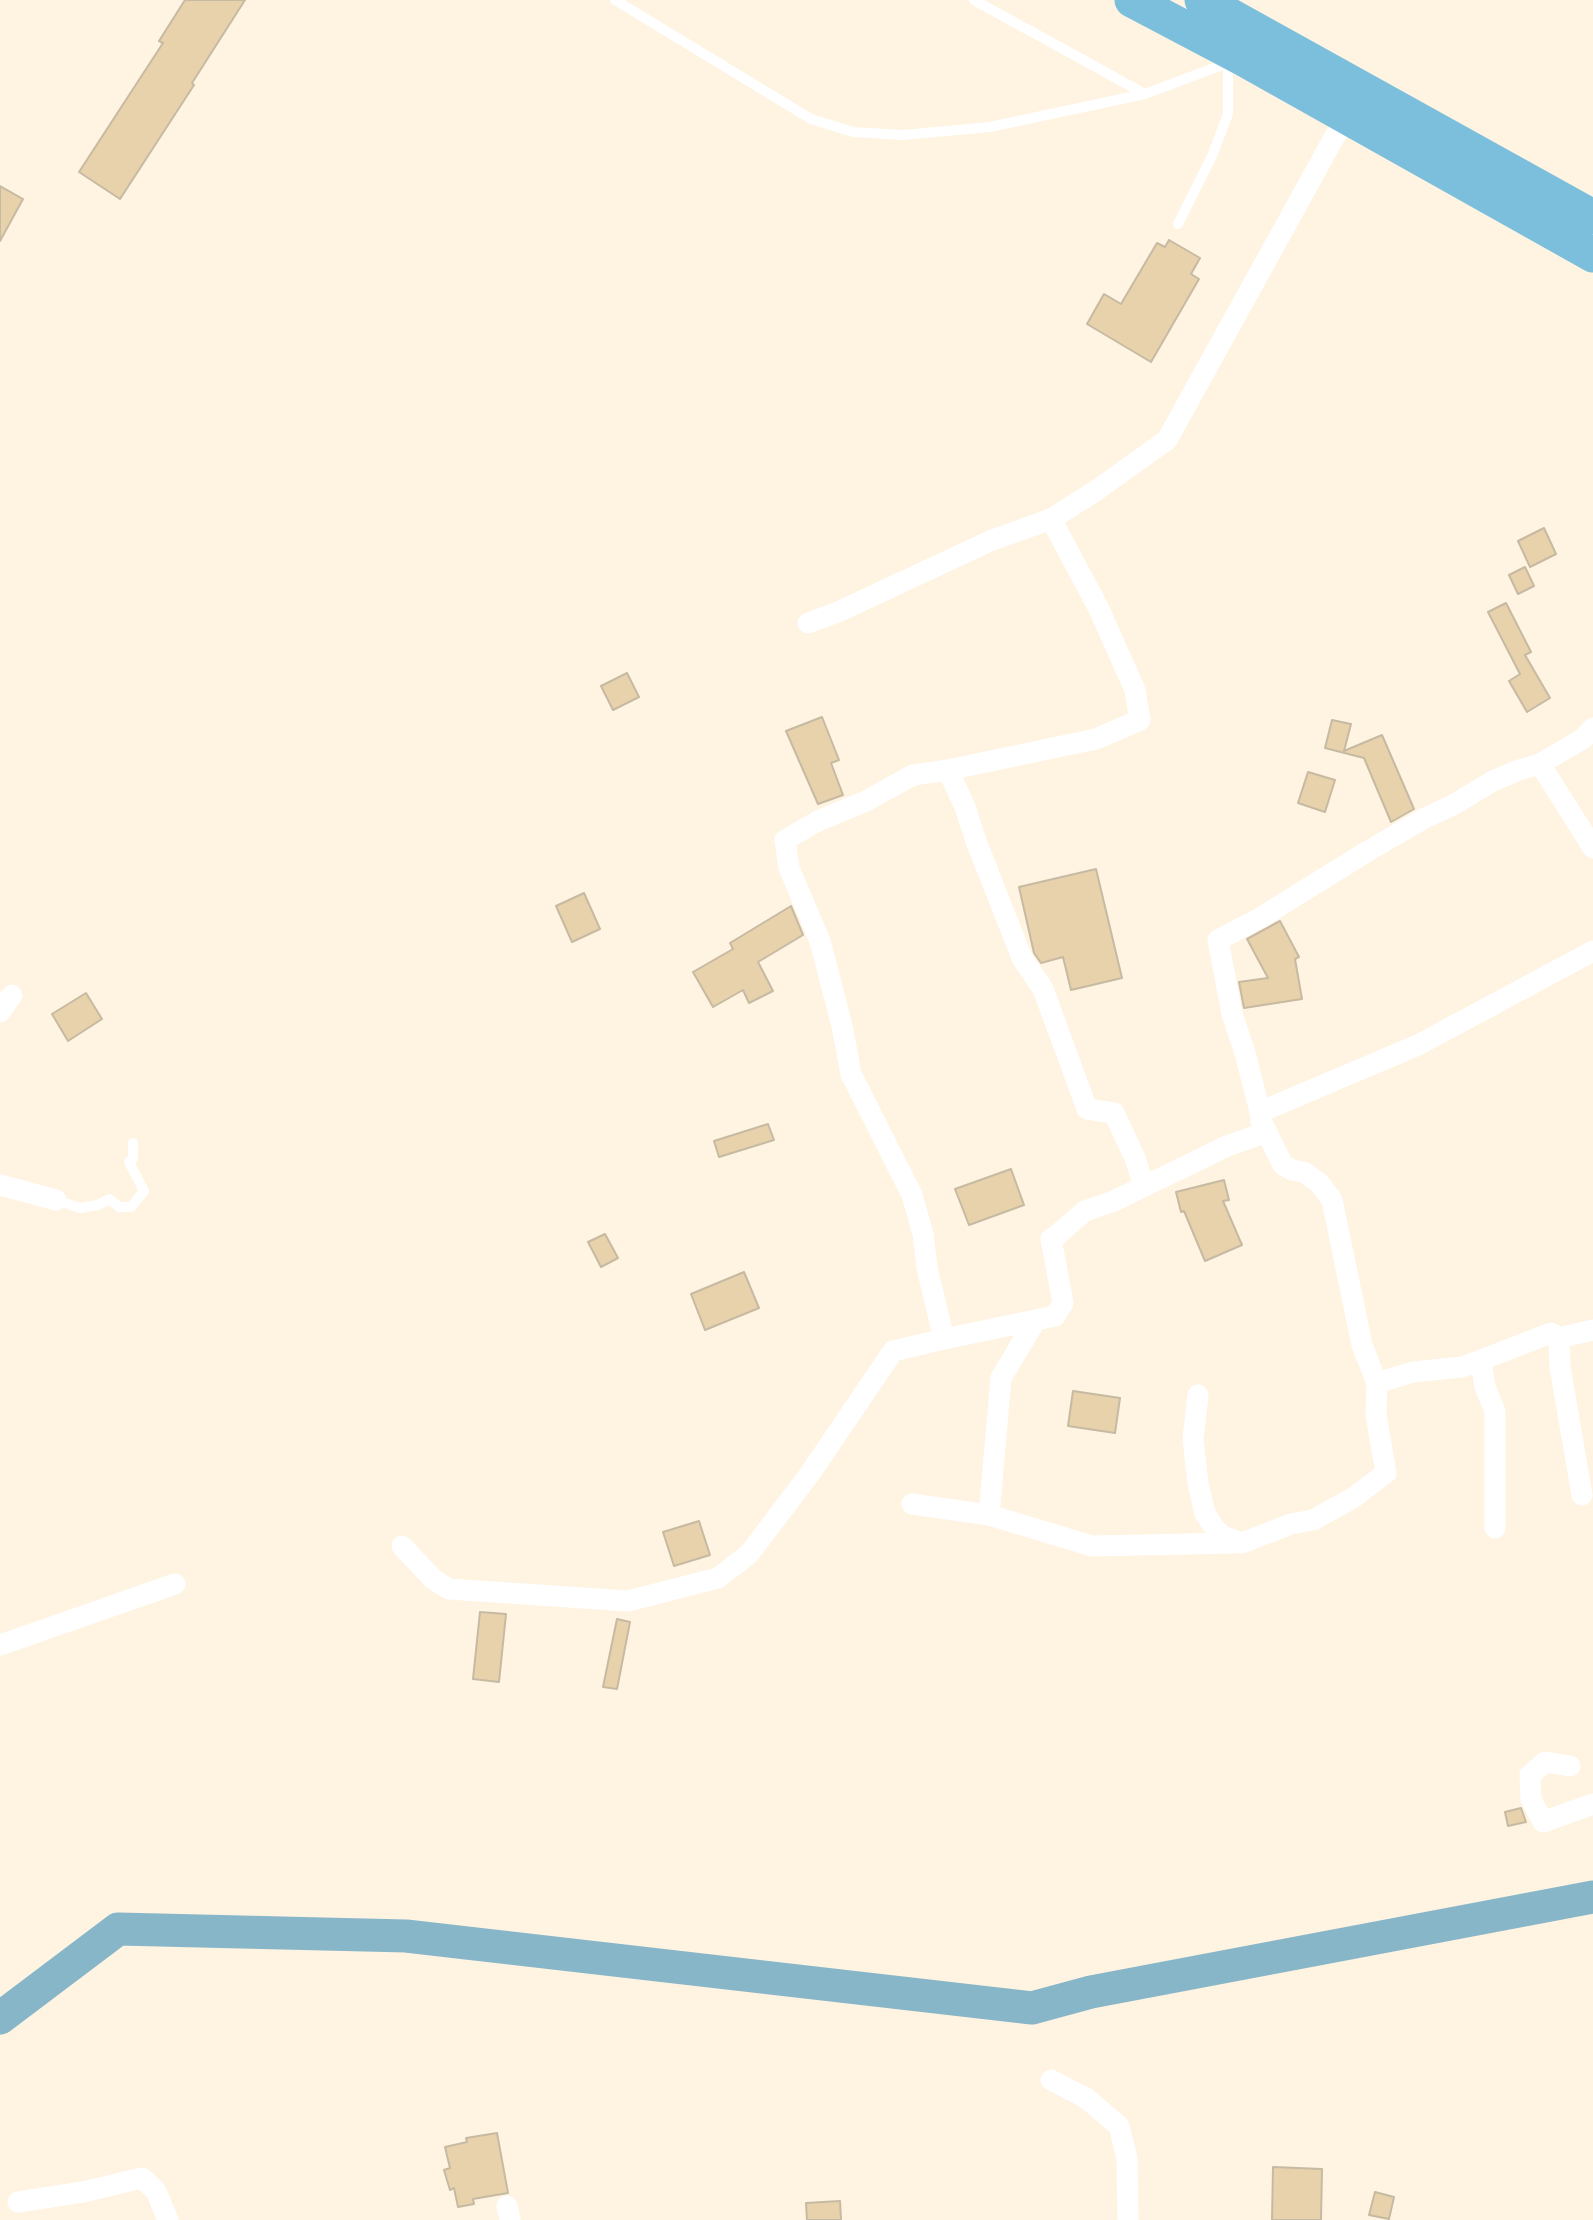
<!DOCTYPE html>
<html>
<head>
<meta charset="utf-8">
<style>
	body { margin:0 }
	canvas { display:block; background:#fff3e1 }
</style>
</head>
<body>
<canvas width="1593" height="2220"></canvas>
<script>
const ctx = document.querySelector('canvas').getContext('2d');
ctx.lineJoin = 'round';
const toPath = rows => new Path2D(rows.map(r => 'M' + r).join(''));
function trace(path, color, width, dash) { ctx.strokeStyle = color; ctx.lineWidth = width; ctx.lineCap = dash ? 'butt' : 'round'; ctx.setLineDash(dash || []); ctx.stroke(path); }
function fill(path, color) { ctx.fillStyle = color; ctx.fill(path, 'evenodd'); }
trace(toPath([
	[0,2018,118,1929,406,1936,1032,2008,1091,1992,1593,1897]
]), '#88b6c9', 33);
const building = toPath([
	[185,0,245,0,192,83,194,85,120,199,79,172,163,43,159,41,185,0],
	[0,186,23,199,0,241,0,186],
	[1169,240,1200,258,1191,274,1199,279,1151,362,1087,324,1104,294,1121,304,1157,243,1165,247,1169,240],
	[1544,528,1556,554,1530,567,1518,541,1544,528],
	[1525,567,1534,586,1518,594,1509,575,1525,567],
	[1506,603,1531,652,1525,655,1550,698,1527,712,1509,681,1520,674,1488,612,1506,603],
	[627,673,639,697,613,710,601,686,627,673],
	[822,717,839,760,831,763,843,795,818,804,786,731,822,717],
	[1332,720,1351,724,1344,751,1382,735,1414,809,1391,822,1364,758,1325,748,1332,720],
	[1308,772,1335,780,1325,812,1298,803,1308,772],
	[1096,869,1122,978,1071,990,1063,957,1041,963,1034,953,1019,887,1096,869],
	[584,893,600,929,572,942,556,906,584,893],
	[791,906,803,935,758,962,773,991,749,1003,743,990,713,1007,693,972,733,949,730,943,791,906],
	[1280,921,1299,957,1295,959,1302,999,1244,1008,1239,982,1268,978,1247,939,1280,921],
	[86,993,102,1019,68,1041,52,1014,86,993],
	[768,1124,774,1140,719,1157,714,1141,768,1124],
	[1011,1169,1024,1205,969,1225,955,1189,1011,1169],
	[1224,1180,1229,1200,1223,1201,1242,1245,1205,1261,1184,1211,1181,1212,1176,1192,1224,1180],
	[605,1234,618,1258,601,1267,588,1242,605,1234],
	[744,1272,759,1308,705,1330,691,1294,744,1272],
	[1073,1391,1120,1398,1115,1433,1068,1426,1073,1391],
	[699,1521,710,1555,674,1566,663,1532,699,1521],
	[480,1612,506,1614,499,1682,473,1679,480,1612],
	[617,1619,630,1622,617,1689,603,1687,617,1619],
	[1521,1808,1526,1822,1508,1826,1505,1812,1521,1808],
	[497,2133,508,2193,473,2199,474,2204,458,2207,454,2188,450,2190,444,2170,450,2168,445,2147,467,2142,466,2138,497,2133],
	[1273,2167,1322,2169,1321,2220,1272,2220,1273,2167],
	[1375,2192,1394,2197,1389,2219,1369,2215,1375,2192],
	[840,2201,841,2220,807,2220,806,2203,840,2201]
]);
fill(building, '#e8d2ac');
trace(building, '#c7baa3', 2);
trace(toPath([
	[615,0,811,119,853,132,903,135,990,127,1145,94,1233,61],
	[974,0,1145,94],
	[1178,224,1212,156,1228,114,1228,63],
	[56,1200,80,1208,98,1205,109,1199,119,1207,131,1207,144,1191,129,1162,133,1158,133,1143]
]), '#fff', 10);
trace(toPath([
	[808,623,838,612,990,541,1051,519],
	[1540,764,1593,848],
	[948,770,965,807,976,841,1022,958,1043,989,1087,1109,1114,1113,1135,1158,1144,1186],
	[0,1012,12,995],
	[1260,1112,1245,1053,1232,1014,1218,940,1260,918,1368,851,1425,818,1453,805,1493,781,1519,770,1540,764,1584,738,1593,728],
	[1267,1132,1227,1146,1114,1201,1085,1211,1056,1236,1051,1239,1063,1303,1055,1316,944,1339,927,1268,923,1234,912,1195,851,1074,842,1026,820,941,789,868,785,840,818,821,866,801,913,775,948,770,1096,739,1140,720,1135,690,1099,609,1051,519,1094,492,1167,440,1335,136,1348,117],
	[0,1185,56,1200],
	[1377,1383,1362,1345,1332,1200,1319,1183,1304,1172,1292,1170,1283,1165,1261,1121,1260,1112,1418,1045,1593,951],
	[1198,1395,1193,1439,1198,1484,1205,1513,1215,1529,1223,1536,1242,1543,1291,1524,1313,1520,1353,1498,1386,1473,1376,1415,1377,1383,1413,1372,1462,1367,1481,1360],
	[1582,1495,1560,1367,1559,1338,1593,1330],
	[912,1504,989,1515,1092,1546,1236,1543],
	[989,1515,1001,1378,1035,1321],
	[1495,1528,1495,1411,1485,1387,1481,1360,1551,1333,1559,1338],
	[402,1546,433,1579,449,1589,628,1601,718,1578,749,1554,809,1475,893,1351,944,1339],
	[0,1645,175,1584],
	[1570,1766,1545,1762,1530,1775,1531,1799,1543,1822,1593,1804],
	[1051,2080,1086,2098,1119,2126,1127,2158,1128,2220],
	[18,2202,83,2192,142,2178,156,2191,168,2220],
	[507,2206,510,2220]
]), '#fff', 21);
trace(toPath([
	[1132,0,1242,58,1593,255],
	[1202,0,1593,217]
]), '#7cbfdd', 35);
</script>
</body>
</html>
